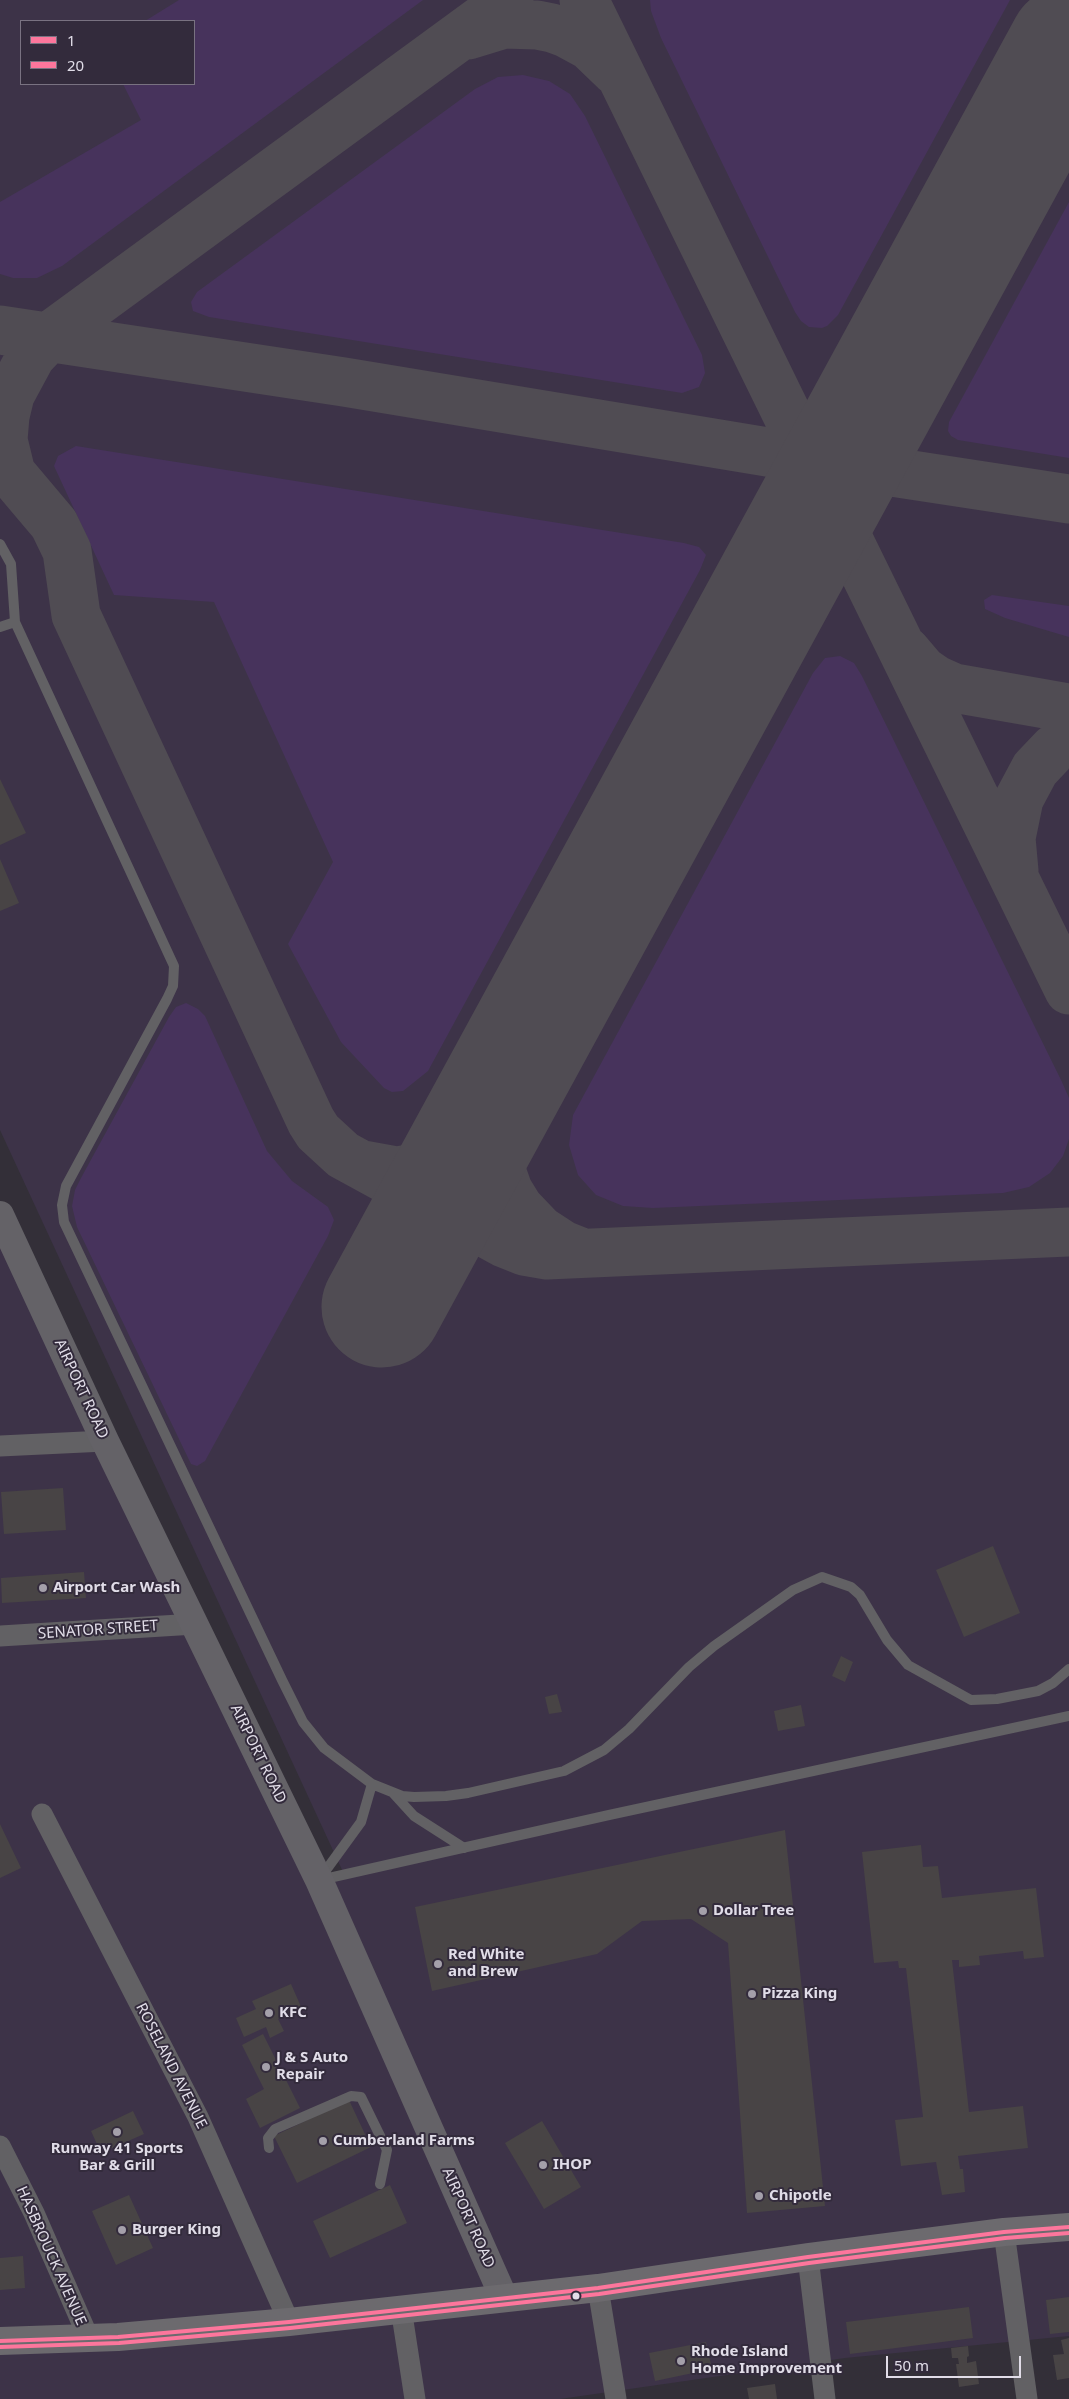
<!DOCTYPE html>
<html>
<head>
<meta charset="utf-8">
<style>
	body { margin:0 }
	#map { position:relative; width:1069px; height:2399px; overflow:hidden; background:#332f38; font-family:"Noto Sans",sans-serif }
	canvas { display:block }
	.legend { position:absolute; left:20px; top:20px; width:175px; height:65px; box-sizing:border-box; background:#332b3c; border:1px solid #797281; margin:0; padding:6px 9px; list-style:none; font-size:15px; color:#e1dde8 }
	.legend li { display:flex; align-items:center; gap:10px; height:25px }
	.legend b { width:25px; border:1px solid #797281 }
	.scale { position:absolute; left:886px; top:2356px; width:135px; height:22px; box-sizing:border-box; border:2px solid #e1dde8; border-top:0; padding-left:6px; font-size:15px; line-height:18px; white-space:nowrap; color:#e1dde8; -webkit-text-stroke:4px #332b3c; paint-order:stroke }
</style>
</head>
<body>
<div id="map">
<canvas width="1069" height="2399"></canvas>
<ul class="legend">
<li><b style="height:6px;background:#fd769c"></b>1</li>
<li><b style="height:6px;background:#fd769c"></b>20</li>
</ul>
<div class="scale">50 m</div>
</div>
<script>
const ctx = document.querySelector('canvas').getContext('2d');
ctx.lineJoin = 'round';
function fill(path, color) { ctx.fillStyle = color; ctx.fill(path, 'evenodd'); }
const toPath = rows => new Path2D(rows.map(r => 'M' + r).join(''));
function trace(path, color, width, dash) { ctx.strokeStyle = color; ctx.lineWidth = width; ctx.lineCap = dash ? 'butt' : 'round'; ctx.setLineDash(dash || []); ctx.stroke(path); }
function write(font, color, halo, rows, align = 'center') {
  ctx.font = font + ' "Noto Sans",sans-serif'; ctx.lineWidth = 4; ctx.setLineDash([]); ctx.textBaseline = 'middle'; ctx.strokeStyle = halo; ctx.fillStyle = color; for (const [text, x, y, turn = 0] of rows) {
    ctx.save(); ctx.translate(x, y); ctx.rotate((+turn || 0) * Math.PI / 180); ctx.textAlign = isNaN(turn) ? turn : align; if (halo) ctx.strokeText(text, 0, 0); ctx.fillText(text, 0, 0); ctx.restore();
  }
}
fill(toPath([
	[0,0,1069,0,1069,2336,845,2358,560,2399,0,2399,0,1220,318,1880,344,1874,0,1130],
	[21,21,194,21,194,84,21,84]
]), '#3d3348');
fill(toPath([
	[179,0,423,0,62,266,37,278,13,278,0,274,0,202,141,120,123,84,194,84,194,21,145,21],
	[650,0,1010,0,838,315,827,326,822,328,809,327,801,321,795,312,661,38,651,11],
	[523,75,549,81,570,94,585,116,702,355,705,373,699,387,682,393,209,317,193,311,191,302,197,292,475,89,498,77],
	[1069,202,1069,458,958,440,951,436,948,431,949,422],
	[76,446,684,543,699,547,706,555,700,570,428,1071,403,1091,392,1092,384,1088,341,1042,288,944,333,862,214,602,114,595,54,466,58,456],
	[992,595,1069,606,1069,637,1005,618,985,609,984,600],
	[840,656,854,663,862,676,1062,1082,1069,1098,1069,1139,1063,1156,1050,1173,1029,1187,1003,1193,653,1208,623,1206,596,1195,578,1175,569,1145,573,1115,813,673,825,658],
	[186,1003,198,1009,205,1016,267,1151,292,1181,328,1207,334,1220,328,1236,205,1461,197,1466,191,1464,77,1227,72,1206,75,1190,81,1178,169,1017,176,1007]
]), '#47335c');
trace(toPath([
	[584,0,1069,990],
	[468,35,504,24,537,25,552,28,566,33,590,46,616,71],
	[0,330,344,382,846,465,1069,499],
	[0,454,11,473,54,524,67,551,76,615,311,1121,318,1132,343,1155,504,1243,524,1251,547,1255,1069,1232],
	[11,473,3,440,5,416,10,395,31,356,50,336,509,0],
	[906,651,923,671,936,680,954,688,1069,708],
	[1014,871,1011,838,1019,799,1035,769,1055,748,1069,739],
	[498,1094,496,1142,502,1173,508,1190,519,1208,540,1230,563,1245,578,1251],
	[364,1165,397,1171,424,1166,452,1153,480,1127]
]), '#504c53', 49);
trace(toPath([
	[382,1307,1069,46]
]), '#504c53', 121);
fill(toPath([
	[0,779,26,833,0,845],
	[0,859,19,903,0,911],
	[63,1488,66,1530,4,1534,1,1492],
	[993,1546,1020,1613,964,1637,936,1570],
	[84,1572,86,1598,2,1603,1,1578],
	[841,1656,853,1662,845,1682,832,1676],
	[557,1694,562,1712,549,1714,545,1697],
	[801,1705,805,1726,778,1731,774,1711],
	[0,1824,21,1868,0,1878],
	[785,1830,825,2206,747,2213,728,1943,691,1919,642,1921,597,1954,432,1991,415,1907],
	[921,1845,923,1867,938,1866,942,1898,1036,1888,1044,1957,1024,1959,1023,1951,979,1956,980,1965,959,1967,959,1960,952,1960,969,2112,1023,2106,1028,2148,958,2156,960,2169,963,2169,965,2192,942,2195,936,2162,901,2166,895,2120,923,2117,906,1968,899,1968,898,1961,874,1963,862,1852],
	[291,1984,302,2009,278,2019,284,2031,270,2038,266,2027,244,2037,236,2018,256,2009,252,2001],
	[263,2034,300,2108,260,2128,246,2099,264,2089,242,2045],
	[349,2100,371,2147,297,2183,274,2136],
	[133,2111,144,2134,101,2153,91,2131],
	[542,2121,581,2187,544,2209,505,2143],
	[390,2185,407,2223,330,2258,313,2221],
	[129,2195,153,2248,116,2265,92,2211],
	[23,2256,25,2288,0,2290,0,2258],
	[1069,2297,1069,2332,1050,2334,1046,2300],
	[969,2307,973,2338,850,2354,846,2322],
	[1069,2338,1069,2378,1057,2380,1053,2355,1064,2354,1061,2340],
	[706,2342,712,2369,655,2381,649,2353],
	[968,2346,969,2356,967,2357,967,2363,976,2361,979,2384,959,2387,956,2364,959,2364,958,2358,952,2358,951,2348],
	[775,2384,777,2399,749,2399,747,2388]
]), '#484445');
trace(toPath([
	[0,544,11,564,15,622,174,966,173,986,167,999,66,1186,62,1205,64,1222,282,1680,303,1722,324,1748,372,1784,402,1796,414,1797,446,1796,468,1793,564,1771,604,1750,629,1729,689,1667,714,1646,793,1590,822,1577,851,1587,860,1595,887,1640,908,1665,971,1700,997,1699,1038,1691,1053,1683,1069,1669],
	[0,627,15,622],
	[393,1793,414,1816,464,1848],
	[321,1877,361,1822,372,1784],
	[320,1880,609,1815,1069,1716],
	[269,2148,268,2138,275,2129,351,2096,361,2097,387,2150,380,2184]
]), '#626164', 10);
trace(toPath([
	[0,1446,105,1441],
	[0,1636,195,1624],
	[42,1814,198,2117,289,2322],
	[0,2146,34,2213,89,2339],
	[1004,2232,1027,2399],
	[808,2257,825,2399],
	[598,2288,616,2399],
	[401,2308,415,2399]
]), '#626164', 21);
trace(toPath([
	[0,1215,105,1441,319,1880,504,2298]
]), '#646267', 28);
trace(toPath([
	[0,2341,118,2337,289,2322,598,2288,808,2257,1004,2232,1069,2227]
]), '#6c6a6e', 28);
trace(toPath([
	[0,2341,118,2337,289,2322,598,2288,808,2257,1004,2232,1069,2227]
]), '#fd769c', 4);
trace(toPath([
	[0,2347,119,2343,290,2328,599,2294,809,2263,1005,2238,1069,2233]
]), '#fd769c', 4);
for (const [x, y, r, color] of [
	[43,1588,5,"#a4a0aa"],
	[703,1911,5,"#a4a0aa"],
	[438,1964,5,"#a4a0aa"],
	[752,1994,5,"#a4a0aa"],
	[269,2013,5,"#a4a0aa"],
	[266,2067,5,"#a4a0aa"],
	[117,2132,5,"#a4a0aa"],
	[323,2141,5,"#a4a0aa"],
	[543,2165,5,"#a4a0aa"],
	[759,2196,5,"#a4a0aa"],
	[122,2230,5,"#a4a0aa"],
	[576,2296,4.5,"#e1dde8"],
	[681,2361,5,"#a4a0aa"]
]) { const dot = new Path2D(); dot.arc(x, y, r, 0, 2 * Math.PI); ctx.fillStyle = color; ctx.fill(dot); trace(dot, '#332b3c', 2); }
write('15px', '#e1dde8', '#332b3c', [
	["AIRPORT ROAD",81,1389,65],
	["SENATOR STREET",98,1630,-4],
	["AIRPORT ROAD",258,1754,64],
	["ROSELAND AVENUE",171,2066,63],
	["AIRPORT ROAD",468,2218,66],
	["HASBROUCK AVENUE",51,2256,66]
]);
write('bold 15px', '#e1dde8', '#332b3c', [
	["Airport Car Wash",53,1588],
	["Dollar Tree",713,1911],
	["Red White",448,1955],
	["and Brew",448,1972],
	["Pizza King",762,1994],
	["KFC",279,2013],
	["J & S Auto",276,2058],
	["Repair",276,2075],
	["Cumberland Farms",333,2141],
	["Runway 41 Sports",117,2149,"center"],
	["Bar & Grill",117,2166,"center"],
	["IHOP",553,2165],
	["Chipotle",769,2196],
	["Burger King",132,2230],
	["Rhode Island",691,2352],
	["Home Improvement",691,2369]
], 'left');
</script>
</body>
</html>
